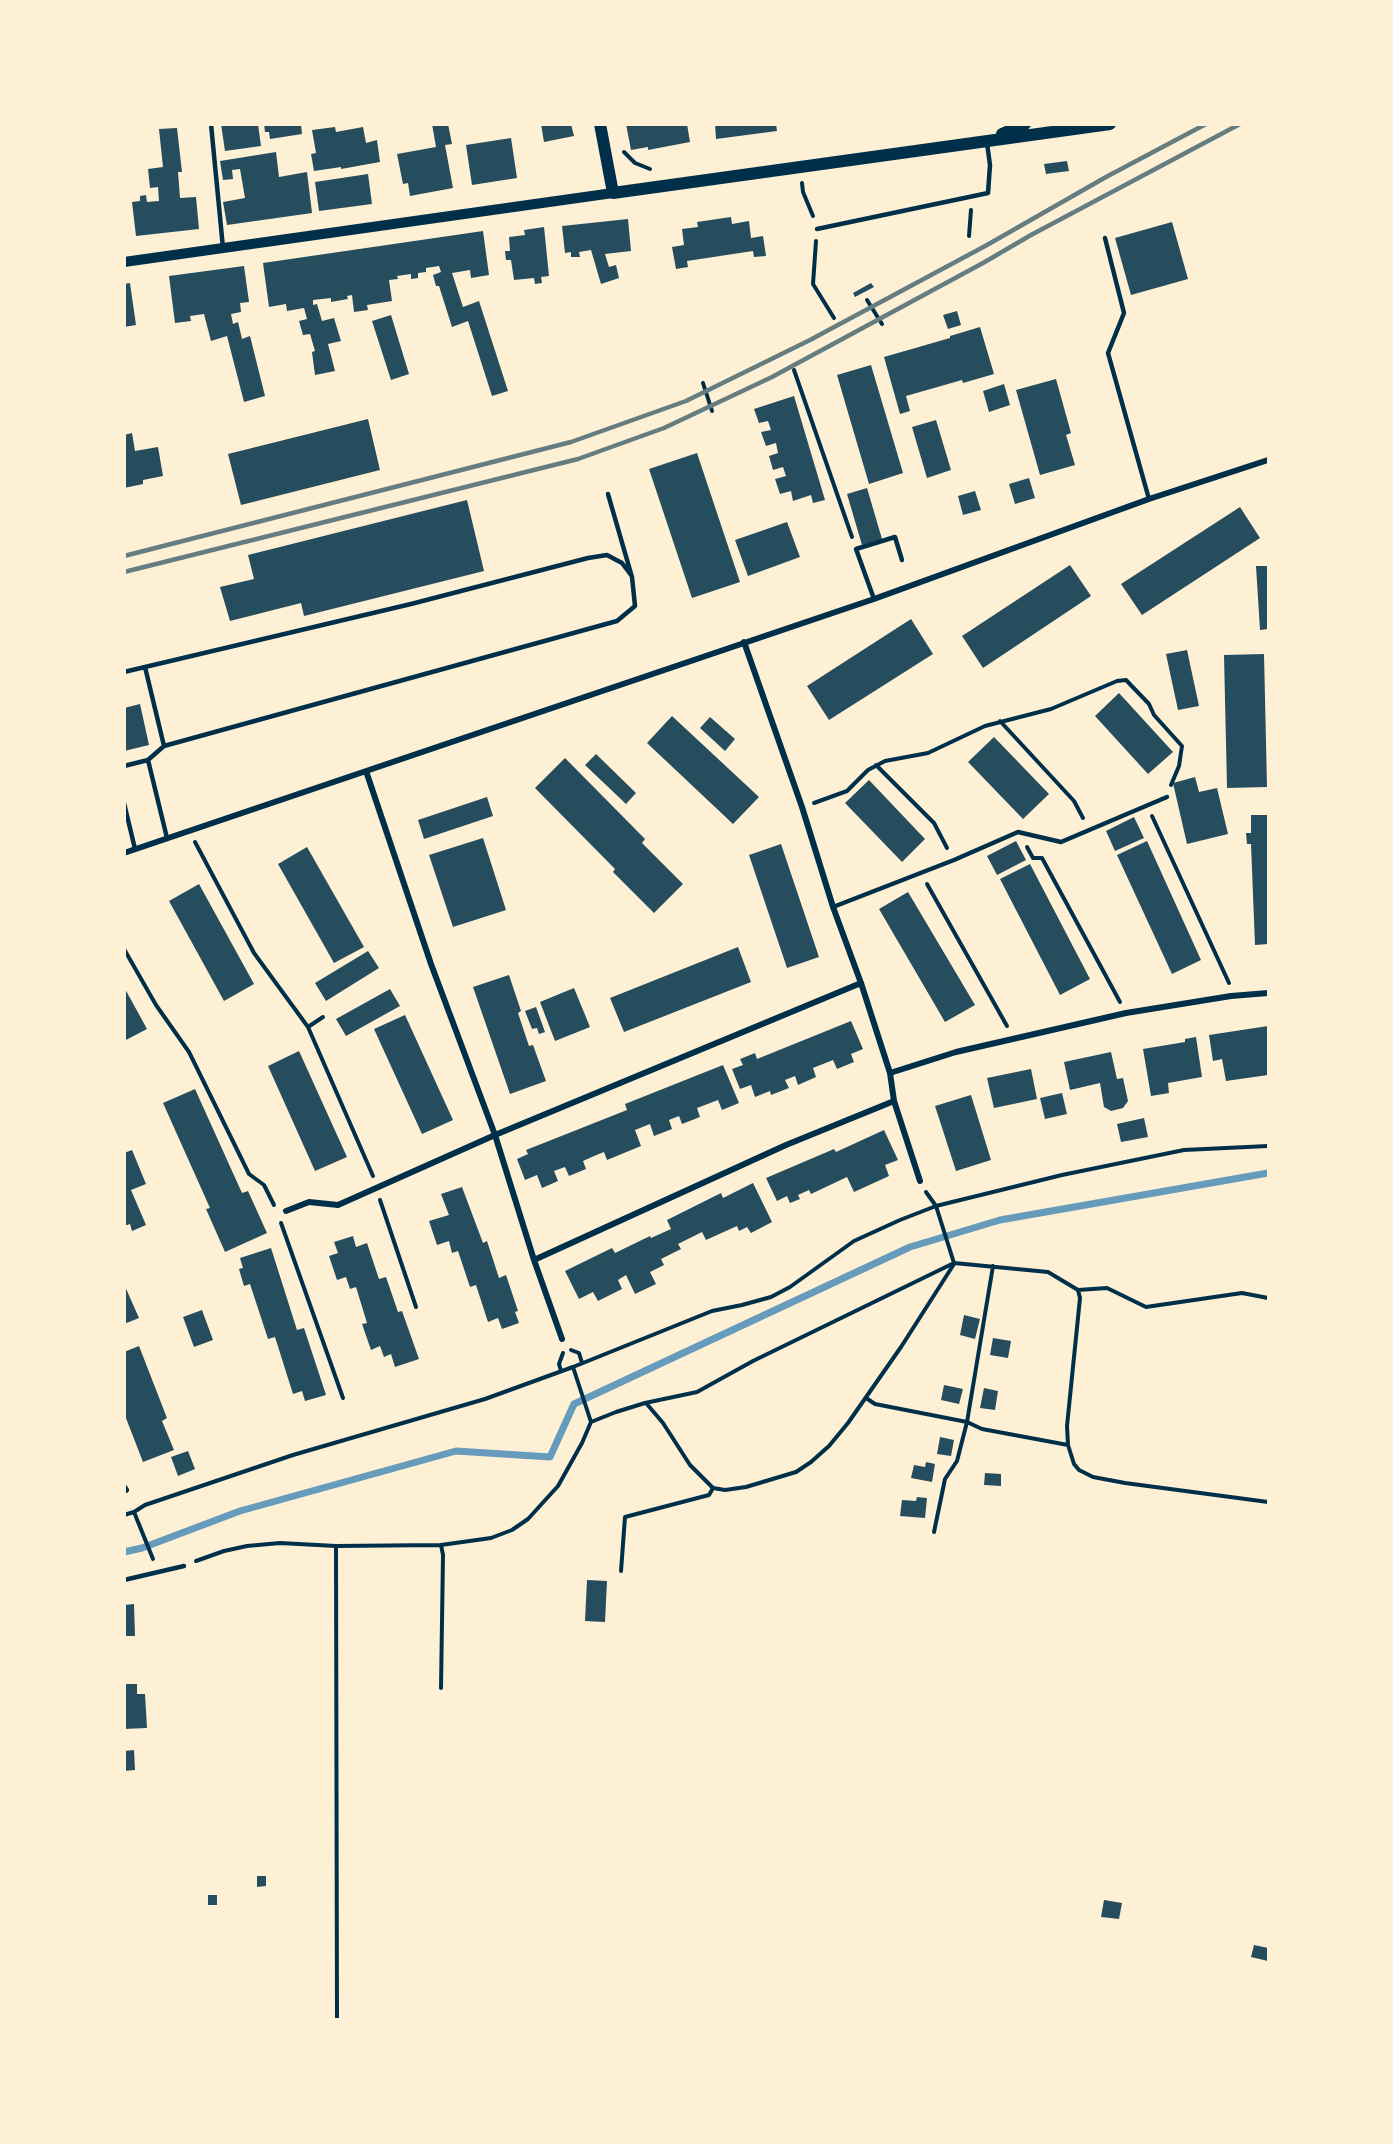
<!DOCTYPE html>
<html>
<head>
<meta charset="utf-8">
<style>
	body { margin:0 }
	#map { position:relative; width:1393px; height:2144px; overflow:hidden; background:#fdf0d5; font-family:Lato,sans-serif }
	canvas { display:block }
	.frame { position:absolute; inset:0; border:126px solid #fdf0d5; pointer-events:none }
</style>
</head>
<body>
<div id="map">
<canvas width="1393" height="2144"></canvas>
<div class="frame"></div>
</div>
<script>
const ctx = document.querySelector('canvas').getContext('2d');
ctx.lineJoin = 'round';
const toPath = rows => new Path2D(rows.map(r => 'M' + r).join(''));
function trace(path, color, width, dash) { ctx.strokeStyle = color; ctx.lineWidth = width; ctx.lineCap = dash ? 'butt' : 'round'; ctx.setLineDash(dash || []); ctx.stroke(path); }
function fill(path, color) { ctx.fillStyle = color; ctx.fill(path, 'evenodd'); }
trace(toPath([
	[124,1552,142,1548,240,1511,456,1451,550,1457,574,1404,910,1247,1000,1220,1268,1173]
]), '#669bbc', 7);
fill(toPath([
	[221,124,258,124,261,146,225,151],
	[264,124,301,124,302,134,270,139,269,132,265,132],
	[432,124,448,124,452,144,445,145,453,188,410,196,408,183,403,184,397,154,436,147],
	[541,124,571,124,574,136,544,142],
	[626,124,687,124,690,142,648,150,648,147,631,150],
	[715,124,776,124,777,131,716,139],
	[335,127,336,132,363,127,366,143,377,140,380,162,341,169,341,167,314,171,311,154,316,153,312,130],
	[177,128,182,172,178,172,180,198,196,197,199,229,136,236,132,202,140,201,140,196,146,195,147,202,159,201,158,187,150,188,148,169,163,167,159,129],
	[511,138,517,178,472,185,466,145],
	[276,152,279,177,307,172,312,213,227,225,223,202,245,198,240,169,232,170,233,179,223,180,220,161],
	[1067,161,1069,171,1046,174,1044,164],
	[368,174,372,204,319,211,315,182],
	[731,217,732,224,749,221,751,238,763,236,766,256,754,257,753,251,687,261,688,267,676,269,672,247,684,245,682,229,698,227,697,222],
	[628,219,631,251,605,254,609,267,616,265,619,278,601,284,591,250,579,252,580,257,571,257,571,252,565,253,562,226],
	[1172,222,1188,279,1131,295,1115,238],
	[544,227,549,276,541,277,542,283,535,284,534,278,514,280,511,260,506,260,505,251,510,251,509,237,525,235,524,230],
	[483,231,489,275,471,278,470,270,452,273,463,307,479,301,508,391,492,396,468,321,452,327,439,286,436,286,433,275,441,272,439,266,426,268,426,272,418,273,418,278,411,279,411,274,397,276,398,279,389,280,392,301,367,305,368,310,354,312,352,295,347,296,348,299,331,302,331,298,313,300,313,305,317,304,322,321,334,318,341,341,328,344,335,371,315,375,312,352,315,351,310,334,303,335,299,321,307,319,304,308,287,311,286,304,269,307,263,263],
	[244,266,249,302,240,303,241,312,231,314,233,324,238,322,242,339,250,336,265,396,244,402,227,336,211,341,204,314,190,316,191,321,175,323,169,276],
	[130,283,136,325,124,327,124,284],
	[871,283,874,287,855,297,853,293],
	[957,311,961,325,948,329,943,315],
	[391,315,409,374,391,380,372,321],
	[980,327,994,374,963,383,962,380,906,396,910,411,900,414,884,357,950,338,950,336],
	[871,365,903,473,869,484,837,375],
	[1056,379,1071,433,1066,435,1075,465,1040,475,1016,390],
	[1004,384,1010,405,989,412,983,391],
	[794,396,825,500,813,503,811,495,793,501,791,491,780,494,775,479,786,476,783,467,773,470,769,456,778,453,776,443,766,446,761,432,771,430,768,421,759,423,754,409],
	[368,419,380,470,241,505,228,454],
	[936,420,951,470,927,478,912,427],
	[132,433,135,451,158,447,163,476,143,480,143,484,124,488,124,435],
	[697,453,740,582,692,598,649,469],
	[1029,478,1035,498,1015,504,1009,484],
	[867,488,882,539,862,545,847,494],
	[975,491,981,510,963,515,958,496],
	[467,500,484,571,304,616,301,603,230,621,220,587,254,579,248,555],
	[1240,507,1260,538,1142,615,1121,584],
	[787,522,800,557,748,576,735,540],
	[1070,565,1091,596,983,668,962,636],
	[1256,566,1268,566,1268,629,1260,630],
	[911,619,933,654,829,720,807,686],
	[1187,650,1199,706,1178,710,1166,654],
	[1264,654,1267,787,1227,788,1224,655],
	[1119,693,1173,752,1148,774,1095,716],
	[140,704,149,745,124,751,124,708],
	[672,716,759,797,733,824,647,743],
	[710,717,735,739,725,751,700,728],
	[994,737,1049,794,1023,819,968,762],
	[596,754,636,793,626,804,585,765],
	[565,758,645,839,642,843,683,884,654,913,613,872,615,869,535,788],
	[1195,777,1199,792,1217,788,1228,834,1187,844,1173,783],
	[869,780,925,839,902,862,845,803],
	[487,797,493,816,424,839,418,820],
	[1251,815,1268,815,1268,944,1255,945,1251,844,1247,844,1246,833,1251,833],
	[1134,817,1144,838,1115,851,1106,831],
	[483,838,506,910,453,927,429,855],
	[1016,841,1026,860,997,875,987,856],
	[1147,841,1201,960,1172,974,1117,855],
	[781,844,819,957,787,968,749,855],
	[307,847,364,947,334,963,278,864],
	[1030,864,1090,979,1060,995,1000,879],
	[199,884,254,984,224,1001,169,901],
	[908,892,975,1005,945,1022,879,909],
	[738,947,751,982,624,1032,610,998],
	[368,951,379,968,326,1001,315,983],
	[509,975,521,1011,518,1013,529,1046,533,1045,546,1081,510,1094,473,987],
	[124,987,147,1029,124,1041],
	[574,988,590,1027,555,1041,540,1002],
	[390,989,400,1006,346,1036,336,1019],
	[536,1007,545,1032,539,1034,537,1028,532,1029,525,1011],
	[405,1015,453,1120,422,1134,374,1029],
	[851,1021,863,1049,851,1054,854,1062,837,1069,833,1060,813,1068,816,1077,798,1085,795,1076,785,1080,789,1088,771,1095,770,1091,755,1097,751,1085,740,1089,732,1069,743,1065,740,1059,755,1053,757,1059],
	[1268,1026,1268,1075,1226,1081,1222,1059,1213,1061,1209,1035],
	[1196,1037,1202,1077,1168,1083,1169,1093,1151,1096,1143,1049,1185,1042,1185,1039],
	[299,1051,347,1157,315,1171,268,1066],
	[1111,1052,1117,1079,1123,1078,1128,1101,1123,1108,1111,1111,1104,1107,1100,1083,1070,1090,1064,1062],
	[723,1065,739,1103,722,1110,718,1100,697,1108,700,1117,682,1124,679,1116,669,1120,672,1129,654,1136,650,1124,635,1130,641,1146,607,1160,604,1152,594,1156,583,1161,586,1169,569,1176,565,1167,554,1171,558,1181,542,1188,537,1175,525,1180,517,1159,528,1154,526,1150,627,1110,625,1104],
	[1031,1069,1037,1099,994,1108,987,1078],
	[195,1089,242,1193,248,1191,267,1233,225,1252,206,1209,210,1208,163,1103],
	[1062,1093,1067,1114,1045,1119,1040,1098],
	[971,1095,991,1160,956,1171,935,1106],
	[1144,1118,1148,1137,1121,1142,1117,1124],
	[884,1130,898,1160,885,1165,889,1176,854,1192,847,1177,811,1194,809,1190,798,1195,800,1199,790,1203,787,1196,777,1201,766,1178,834,1149,836,1152],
	[132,1150,146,1184,131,1190,146,1225,132,1231,130,1224,124,1226,124,1153],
	[753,1183,772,1222,751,1233,747,1227,739,1231,737,1226,706,1240,702,1232,678,1244,681,1249,661,1259,664,1265,650,1272,656,1284,635,1294,626,1275,618,1280,622,1289,598,1301,593,1292,579,1299,565,1271,612,1248,615,1253,650,1236,651,1238,671,1229,667,1220,721,1193,723,1198],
	[462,1187,483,1243,487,1241,499,1278,506,1275,518,1311,515,1312,519,1323,502,1329,498,1318,488,1322,476,1285,470,1287,458,1251,452,1253,449,1241,437,1245,429,1221,449,1215,441,1194],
	[353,1236,356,1247,367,1243,379,1279,386,1277,398,1312,402,1311,419,1359,395,1367,391,1354,384,1357,380,1346,371,1350,362,1324,367,1323,356,1287,350,1289,346,1277,337,1280,329,1256,338,1253,334,1242],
	[271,1248,297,1330,304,1328,326,1395,305,1401,302,1391,293,1394,275,1337,268,1339,250,1284,244,1286,239,1269,243,1268,240,1258],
	[124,1284,139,1318,124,1324],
	[202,1310,213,1340,194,1347,183,1317],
	[964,1315,980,1319,975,1339,960,1335],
	[993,1338,1011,1341,1008,1358,990,1355],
	[139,1346,167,1418,162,1421,174,1450,143,1462,124,1413,124,1352],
	[944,1385,963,1389,959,1404,941,1400],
	[984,1388,998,1391,995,1410,980,1408],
	[940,1437,954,1440,951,1456,937,1454],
	[188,1451,195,1469,178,1476,171,1457],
	[926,1462,935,1464,932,1482,911,1478,914,1465,925,1467],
	[985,1473,1001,1474,1001,1486,984,1485],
	[917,1497,927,1498,925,1518,900,1516,902,1500,916,1501],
	[587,1580,607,1581,605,1622,585,1621],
	[134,1604,135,1636,124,1636,124,1605],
	[124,1684,137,1684,137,1694,145,1694,147,1728,124,1729],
	[134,1750,135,1770,124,1771,124,1751],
	[257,1876,266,1876,266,1886,257,1887],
	[208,1895,217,1895,217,1905,208,1905],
	[1104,1900,1122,1903,1119,1919,1101,1917],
	[1254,1945,1268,1948,1268,1961,1251,1957]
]), '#264d5e');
trace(toPath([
	[624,152,635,163,650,169],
	[802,183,803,192,813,216],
	[969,236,971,210],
	[816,241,813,284,834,318],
	[867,300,882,324],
	[794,370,852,537],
	[703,383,712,411],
	[1000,721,1074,801,1083,818],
	[876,765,934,823,947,848],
	[814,803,847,791,868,770,885,761,928,753,985,726,1051,709,1117,681,1126,680,1149,704,1154,715,1182,746,1179,766,1171,785],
	[1152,816,1229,983],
	[195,842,254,953,308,1027,373,1176],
	[1027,847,1033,858,1042,858,1120,1002],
	[927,884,1007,1026],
	[124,949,156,1005,189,1052,249,1174,264,1185,274,1205],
	[308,1027,323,1017],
	[926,1192,936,1206,954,1263],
	[380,1200,416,1307],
	[281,1223,343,1398],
	[1078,1290,1080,1298,1067,1426,1068,1445,1074,1464,1079,1470,1093,1477,1125,1483,1268,1502],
	[571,1350,579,1353,582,1363],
	[561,1371,559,1364,563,1353],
	[866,1398,875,1404,967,1422,982,1429,1068,1445],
	[646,1403,663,1423,690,1465,713,1488,725,1490,746,1487,796,1472,811,1462,829,1446,848,1423,901,1347,954,1264],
	[591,1422,616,1412,645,1403,697,1392,753,1361,954,1263,1048,1272,1078,1290,1107,1288,1146,1307,1242,1293,1268,1298],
	[134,1512,153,1559],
	[124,1515,134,1512,145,1505,293,1455,485,1399,573,1367,712,1311,742,1305,771,1297,790,1287,854,1241,900,1220,936,1206,1062,1175,1184,1150,1268,1146],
	[934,1532,945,1479,957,1461,967,1422,993,1266],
	[336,1546,337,2020],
	[196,1561,224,1551,247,1546,280,1543,336,1546,441,1545,491,1538,512,1530,528,1519,558,1486,582,1443,591,1422,573,1367],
	[621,1571,625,1517,709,1495,713,1488],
	[441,1688,443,1555,441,1545]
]), '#003049', 4);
trace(toPath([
	[211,124,223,248],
	[817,229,988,193,990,165,987,143],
	[1105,238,1124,313,1108,353,1149,499],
	[874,599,856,549,895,537,902,560],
	[145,667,411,604,588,558,607,555,622,563,631,575],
	[124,672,145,667,164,746,148,760,124,766],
	[164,746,617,621,635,606,632,577,608,494],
	[148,760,167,838],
	[124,803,135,849],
	[833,907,954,860,1018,832,1061,842,1167,797],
	[124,1580,184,1566]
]), '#003049', 4.5);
trace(toPath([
	[744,642,802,807,833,907,861,983,890,1073,894,1101,920,1181],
	[366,771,431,964,495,1135,534,1260,562,1339],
	[124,853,874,599,1149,499,1268,460],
	[890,1073,956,1052,1126,1013,1231,996,1268,993],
	[286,1211,309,1202,338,1205,495,1135,861,983],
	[534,1260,786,1145,894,1101],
	[124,1487,126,1490]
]), '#003049', 6);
trace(toPath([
	[124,262,613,193]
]), '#003049', 10);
trace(toPath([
	[600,124,613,193,1110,124],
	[1002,134,1025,124]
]), '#003049', 12);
trace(toPath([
	[124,556,571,442,686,401,810,340,987,245,1106,177,1206,124],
	[124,572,578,459,664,428,772,377,983,263,1031,235,1240,124]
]), '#657d81', 4.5);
</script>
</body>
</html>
